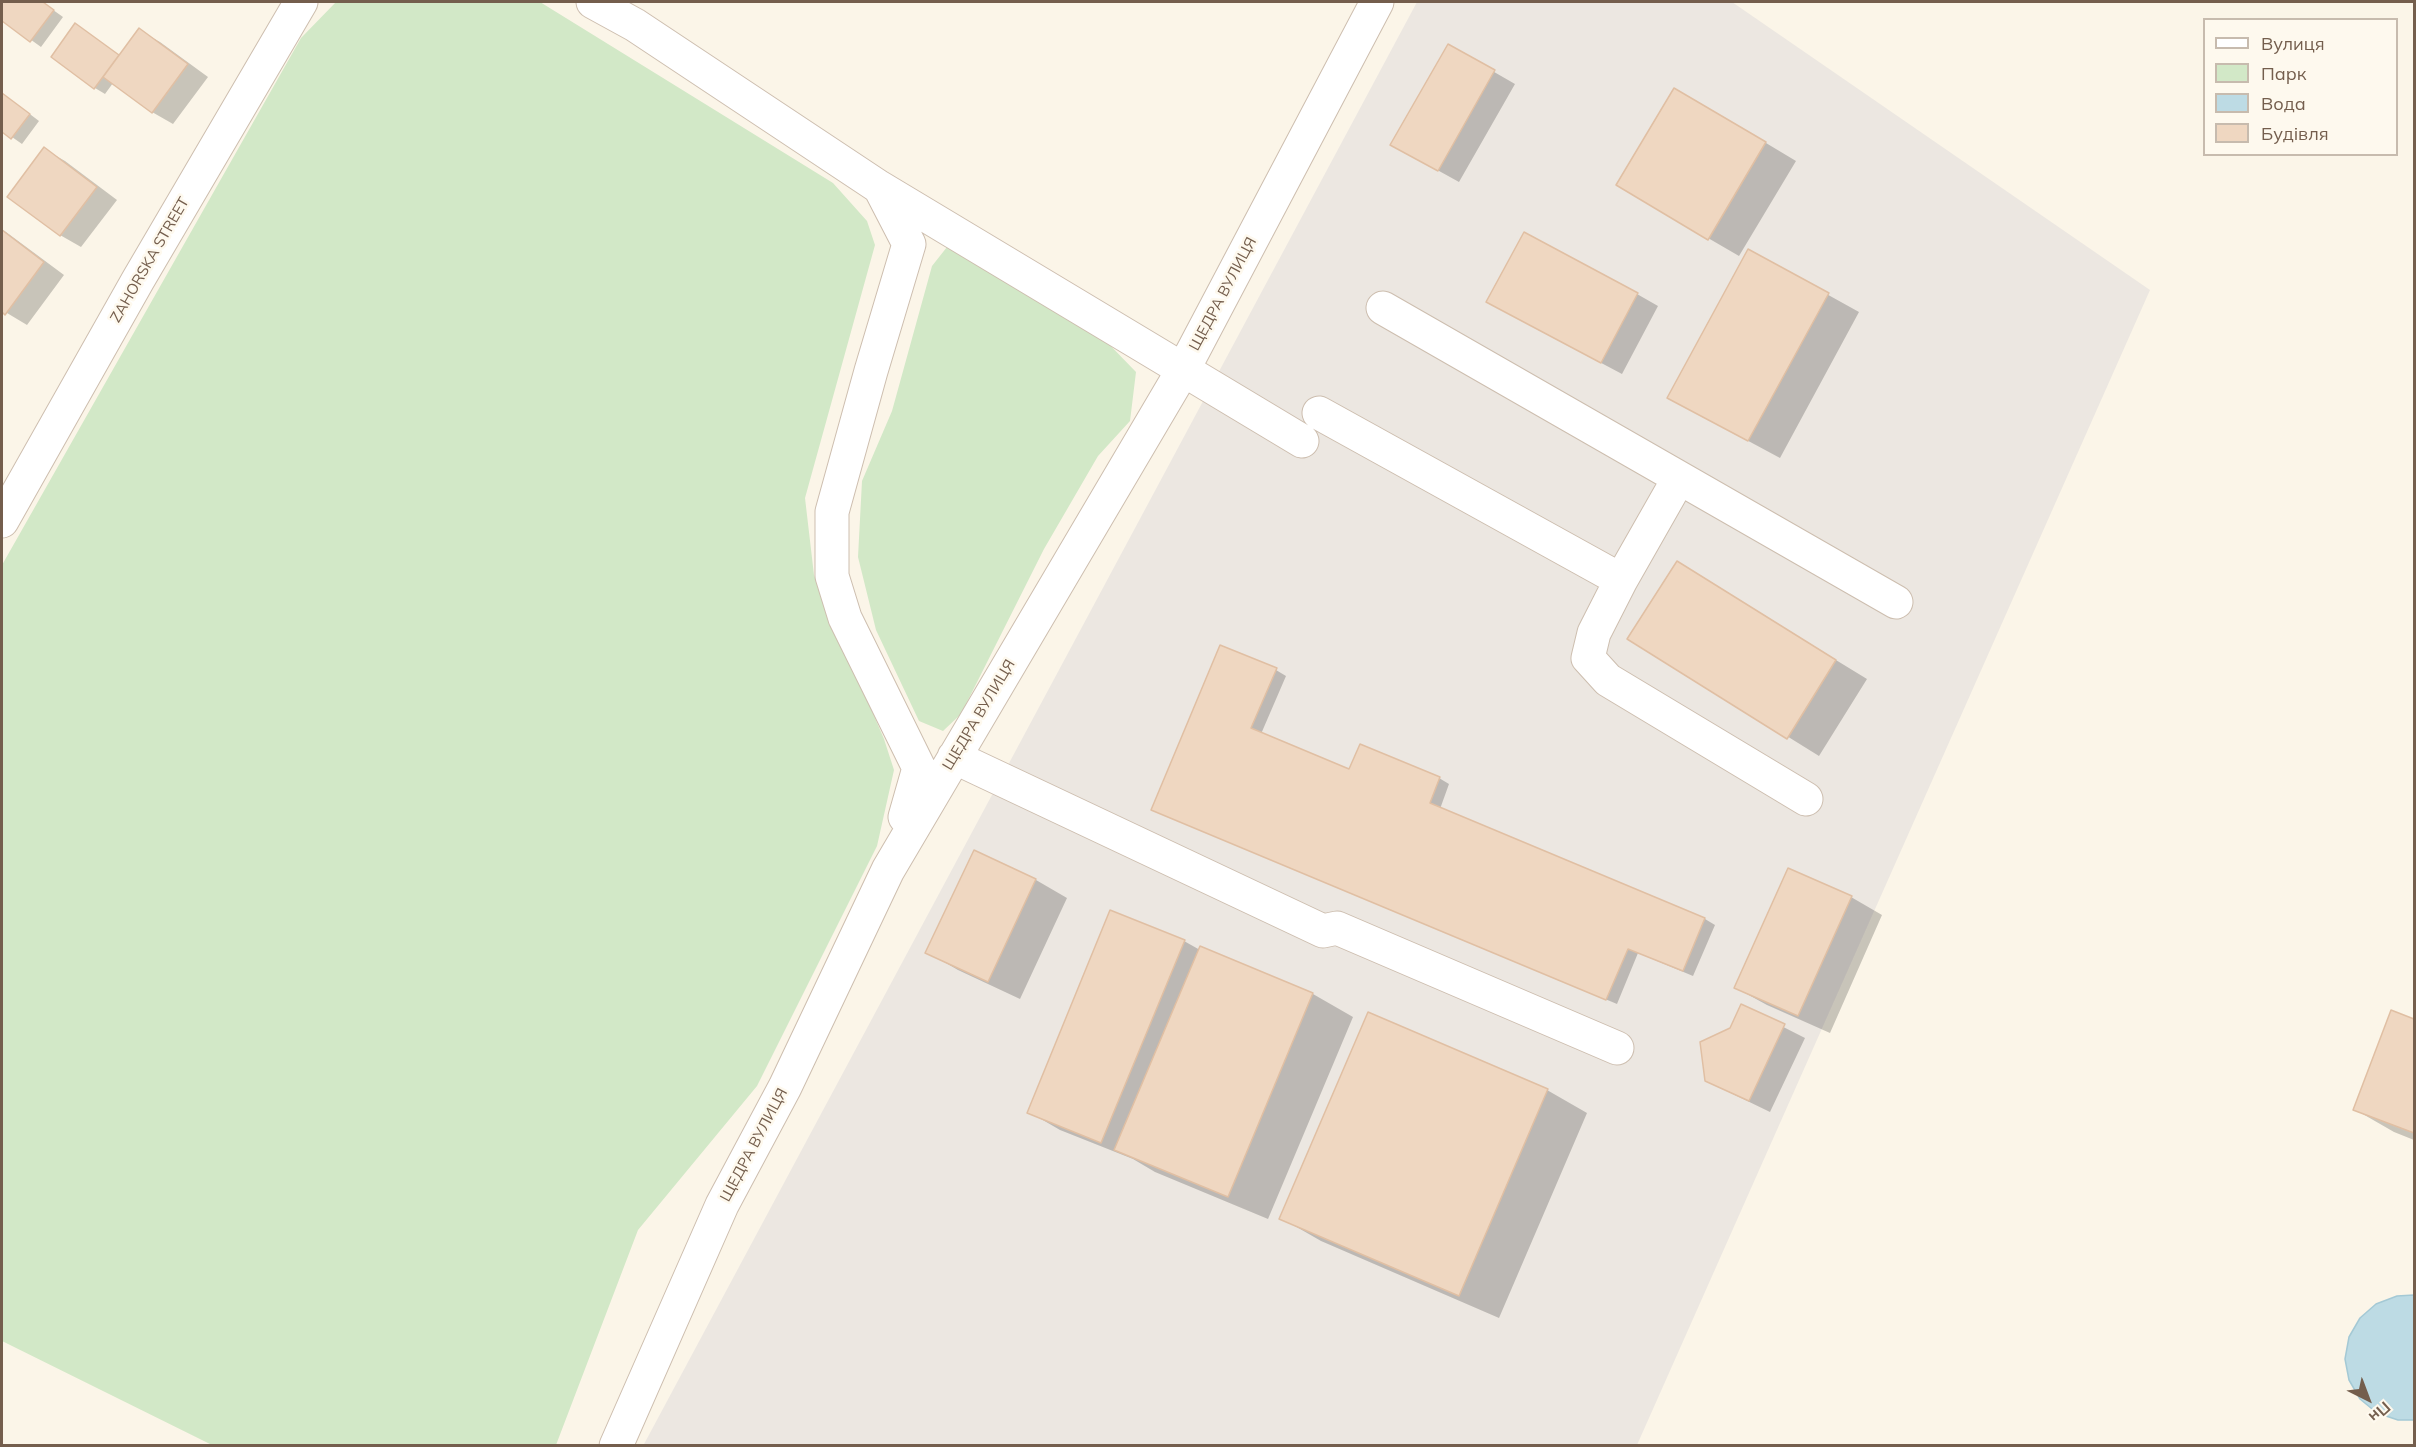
<!DOCTYPE html>
<html>
<head>
<meta charset="utf-8">
<style>
	body { margin:0 }
	#map { position:relative; width:2416px; height:1447px; overflow:hidden; background:#fbf5e8; font-family:Mulish,sans-serif }
	canvas { display:block }
	.frame { position:absolute; inset:0; border:3px solid #745e4d; pointer-events:none }
	.legend { position:absolute; left:2203px; top:18px; width:195px; height:138px; box-sizing:border-box; background:#fef9ee; border:2px solid #c7bbae; margin:0; padding:8px 10px; list-style:none; font-size:18px; color:#745e4d }
	.legend li { display:flex; align-items:center; gap:12px; height:30px }
	.legend b { width:30px; border:2px solid #c7bbae }
	.north { position:absolute; left:2338px; top:1369px; width:60px; height:60px; -webkit-text-stroke:4px #fef9ee; paint-order:stroke; rotate:138deg; font-size:16px; font-weight:700; line-height:24px; text-align:center; color:#745e4d }
	.north::after { content:''; display:block; margin:auto; width:21px; height:27px; background:#745e4d; clip-path:polygon(50% 0,100% 100%,50% 72%,0 100%) }
</style>
</head>
<body>
<div id="map">
<canvas width="2416" height="1447"></canvas>
<div class="frame"></div>
<ul class="legend">
<li><b style="height:8px;background:#fff"></b>Вулиця</li>
<li><b style="height:16px;background:#d2e8c7"></b>Парк</li>
<li><b style="height:16px;background:#bddbe4"></b>Вода</li>
<li><b style="height:16px;background:#efd7c1"></b>Будівля</li>
</ul>
<div class="north">Пн</div>
</div>
<script>
const ctx = document.querySelector('canvas').getContext('2d');
ctx.lineJoin = 'round';
function fill(path, color) { ctx.fillStyle = color; ctx.fill(path, 'evenodd'); }
const toPath = rows => new Path2D(rows.map(r => 'M' + r).join(''));
function trace(path, color, width, dash) { ctx.strokeStyle = color; ctx.lineWidth = width; ctx.lineCap = dash ? 'butt' : 'round'; ctx.setLineDash(dash || []); ctx.stroke(path); }
function write(font, color, halo, rows, align = 'center') {
  ctx.font = font + ' Mulish,sans-serif'; ctx.lineWidth = 5; ctx.setLineDash([]); ctx.textBaseline = 'middle'; ctx.strokeStyle = halo; ctx.fillStyle = color; for (const [text, x, y, turn = 0] of rows) {
    ctx.save(); ctx.translate(x, y); ctx.rotate((+turn || 0) * Math.PI / 180); ctx.textAlign = isNaN(turn) ? turn : align; if (halo) ctx.strokeText(text, 0, 0); ctx.fillText(text, 0, 0); ctx.restore();
  }
}
fill(toPath([
	[1417,2,1732,2,2150,290,1637,1445,643,1446]
]), '#ece7e1');
fill(toPath([
	[336,2,540,2,833,183,867,221,875,245,805,498,814,575,884,739,894,770,877,846,757,1086,638,1230,556,1445,212,1445,2,1341,2,565,301,38],
	[947,247,1102,337,1136,372,1130,421,1098,456,1044,549,961,714,943,731,919,721,876,630,858,557,862,481,892,411,932,266]
]), '#d2e8c7');
const water = toPath([
	[2414,1295,2414,1420,2398,1420,2377,1413,2360,1399,2349,1380,2345,1359,2349,1337,2360,1318,2376,1304,2397,1296,2414,1295]
]);
fill(water, '#bddbe4');
trace(water, '#a4c9d5', 1.5);
fill(toPath([
	[2,2,42,2,63,17,41,47,2,19],
	[139,30,160,42,208,77,173,124,152,112,113,83,105,94,95,88,86,31,120,56],
	[1449,46,1515,84,1459,182,1392,145],
	[2,93,39,121,22,144,2,130],
	[1706,107,1796,161,1739,256,1708,238],
	[44,149,65,161,117,200,81,247,60,235],
	[2,229,64,275,27,325,2,310],
	[1749,251,1859,312,1780,458,1700,415],
	[1637,294,1658,306,1622,374,1509,314],
	[1677,563,1867,679,1819,756,1629,638],
	[1276,670,1286,676,1261,734,1350,771,1439,778,1449,784,1440,809,1705,919,1715,925,1693,976,1638,953,1617,1004,1153,810],
	[975,852,1036,880,1067,898,1020,999,958,970,927,952],
	[1851,897,1882,915,1830,1033,1767,1005,1736,988],
	[1184,941,1200,950,1201,948,1313,994,1353,1017,1268,1219,1155,1172,1133,1159,1060,1130,1029,1112],
	[1742,1006,1805,1038,1770,1112,1706,1081],
	[2391,1012,2414,1020,2414,1140,2394,1132,2354,1109],
	[1547,1090,1587,1113,1499,1318,1321,1241,1281,1218]
]), '#0003');
const building = toPath([
	[2,2,43,2,54,10,30,42,2,21,2,2],
	[75,23,119,55,94,89,51,57,75,23],
	[139,28,188,64,152,113,103,77,139,28],
	[1448,44,1495,70,1438,171,1390,145,1448,44],
	[1674,88,1766,142,1708,240,1616,185,1674,88],
	[2,93,30,114,11,139,2,132,2,93],
	[44,147,97,187,60,236,7,197,44,147],
	[2,230,44,262,5,315,2,312,2,230],
	[1524,232,1638,293,1601,363,1486,302,1524,232],
	[1748,249,1829,293,1748,441,1667,398,1748,249],
	[1677,561,1836,660,1787,739,1627,639,1677,561],
	[1220,645,1277,668,1251,728,1349,769,1360,744,1440,777,1430,803,1705,918,1683,971,1628,949,1606,1000,1151,810,1220,645],
	[974,850,1036,879,988,982,925,953,974,850],
	[1788,868,1852,896,1798,1016,1734,988,1788,868],
	[1110,910,1185,940,1101,1143,1027,1113,1110,910],
	[1200,946,1313,993,1228,1197,1114,1150,1200,946],
	[1741,1004,1785,1024,1749,1101,1705,1081,1700,1042,1730,1028,1741,1004],
	[2391,1010,2414,1019,2414,1133,2353,1110,2391,1010],
	[1368,1012,1548,1089,1459,1296,1279,1219,1368,1012]
]);
fill(building, '#efd7c1');
trace(building, '#e0bfa3', 1.5);
const minor = toPath([
	[593,2,635,25,879,187,1302,441],
	[880,188,909,244,871,371,832,512,832,576,845,618,919,768,905,817],
	[1383,308,1896,602],
	[1319,413,1621,580,1594,633,1588,658,1608,680,1806,799],
	[2,521,138,280,301,2],
	[1621,580,1679,478],
	[954,757,1323,931,1337,928,1617,1048],
	[616,1446,722,1205,785,1087,888,870,1183,370,1377,2]
]);
trace(minor, '#cdbeaf', 35);
trace(minor, '#fff', 33);
write('15px', '#745e4d', '#fef9ee', [
	["ZAHORSKA STREET",150,260,-60],
	["ЩЕДРА ВУЛИЦЯ",1223,294,-62],
	["ЩЕДРА ВУЛИЦЯ",979,715,-59],
	["ЩЕДРА ВУЛИЦЯ",754,1145,-62]
]);
</script>
</body>
</html>
